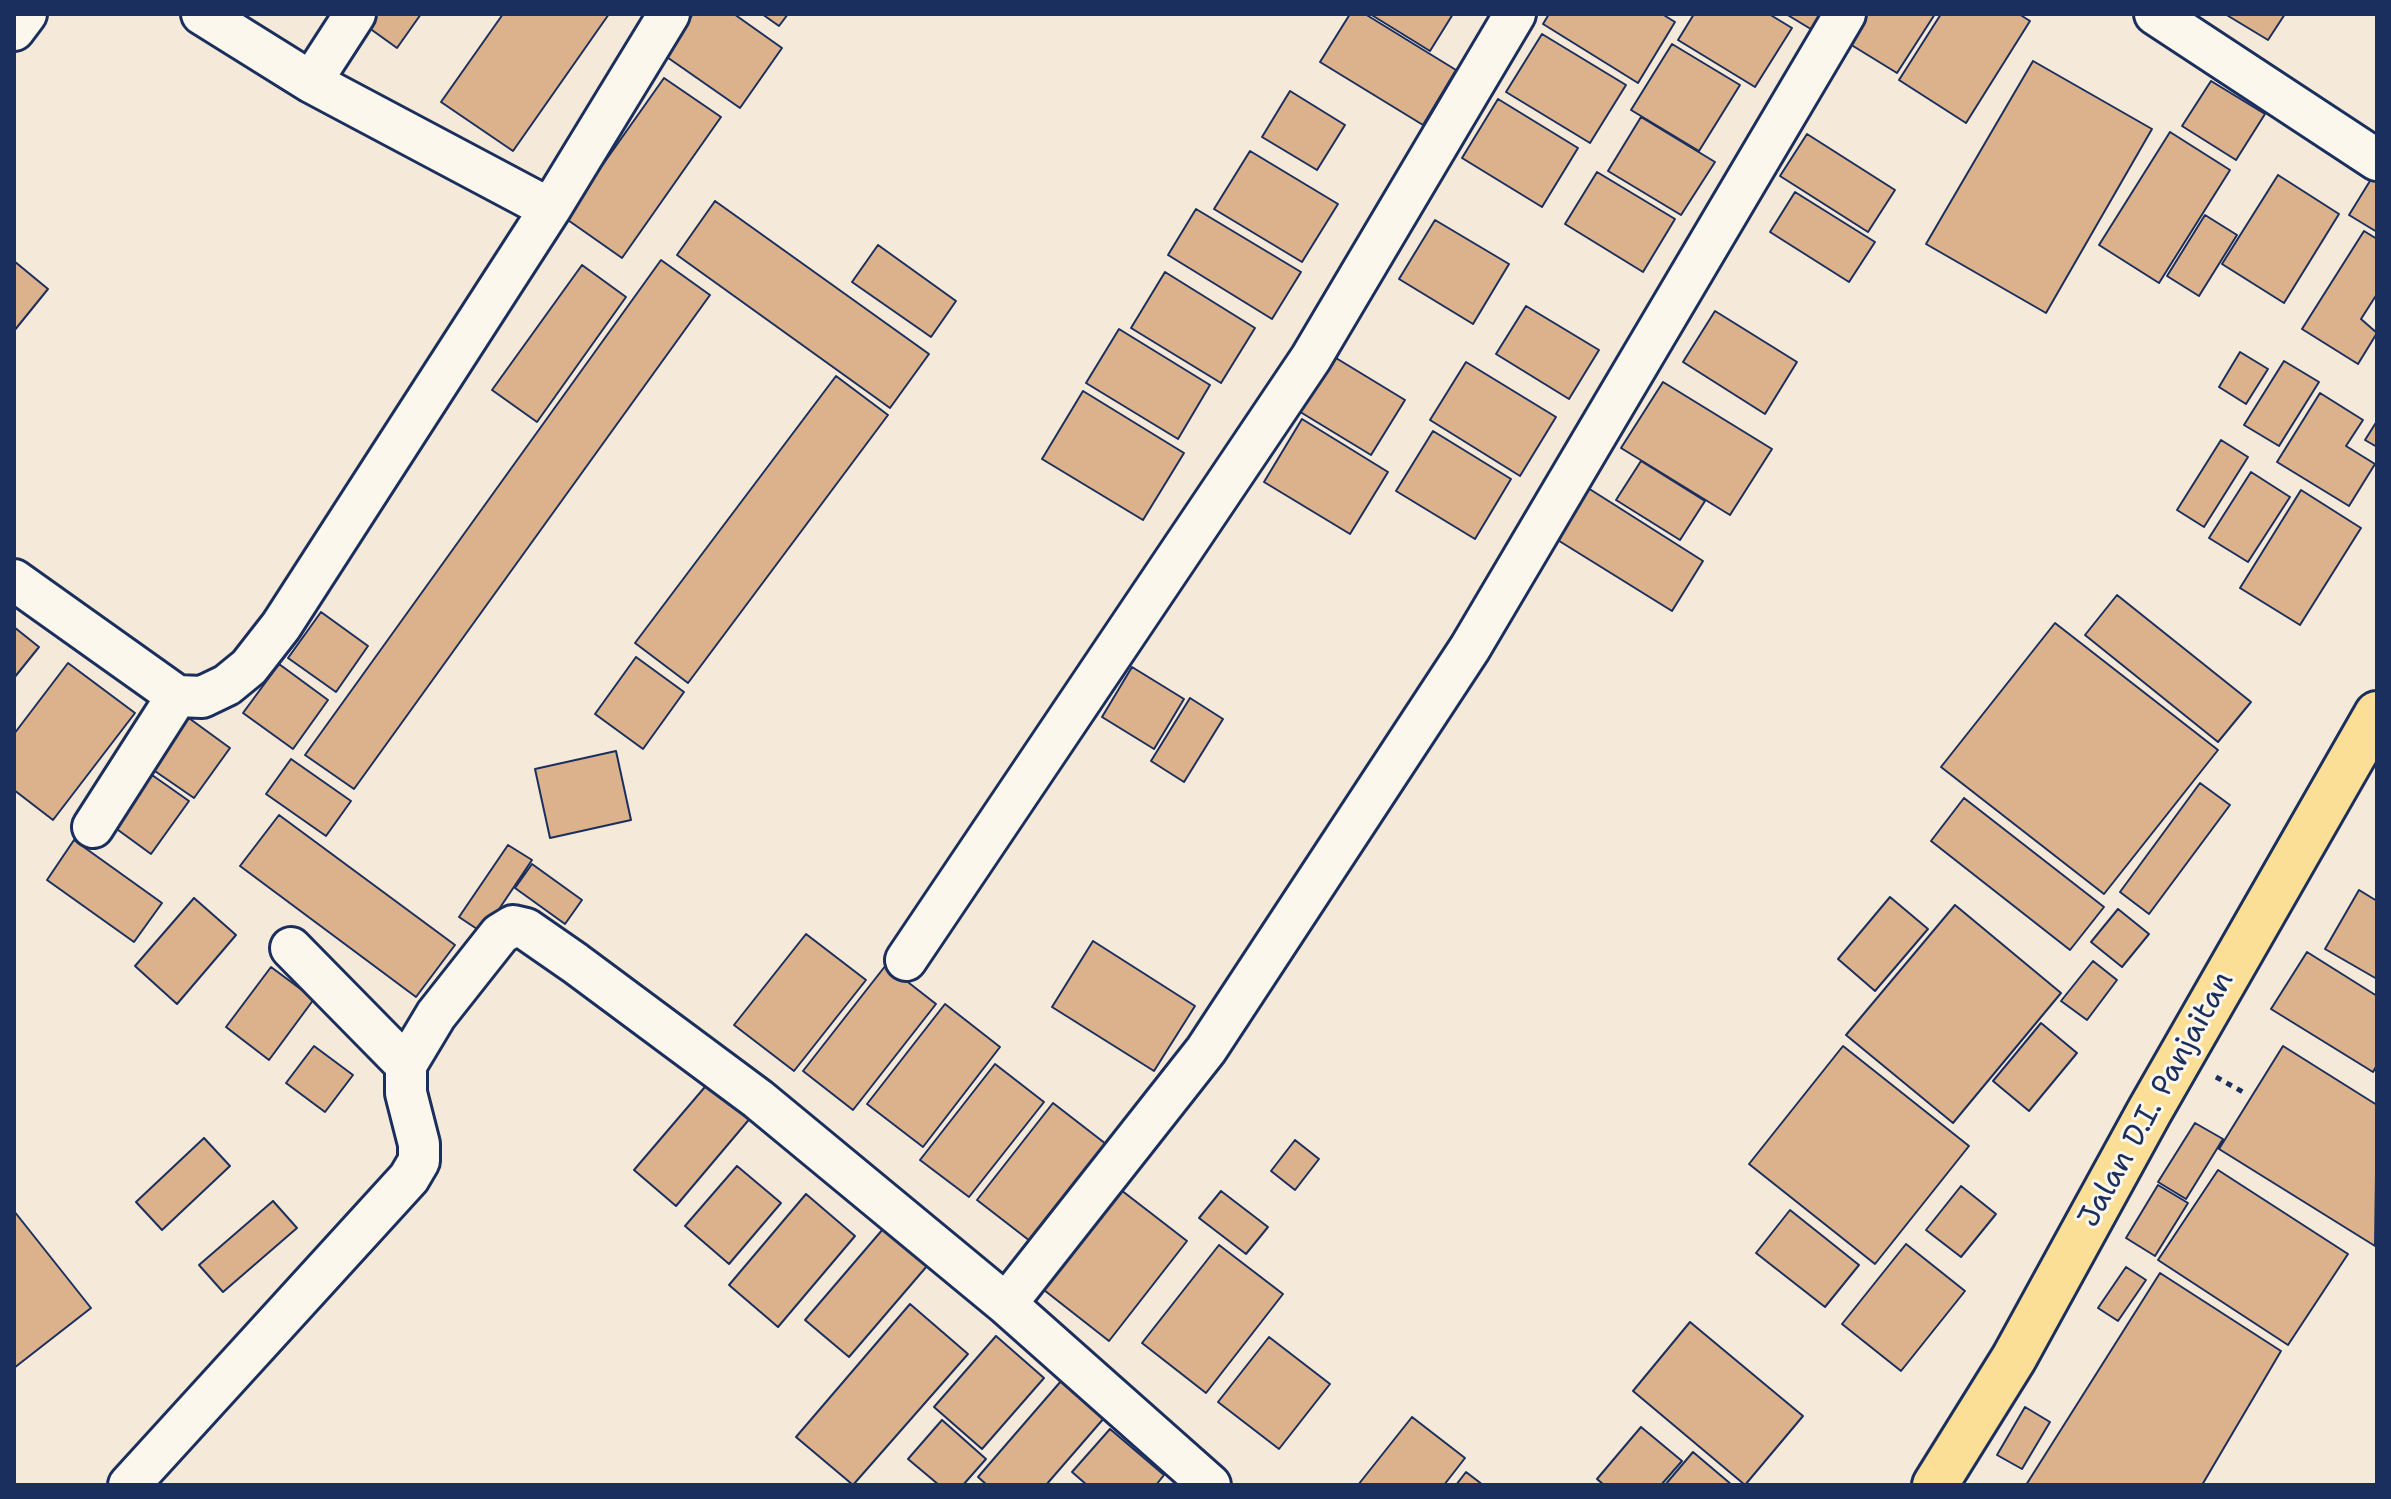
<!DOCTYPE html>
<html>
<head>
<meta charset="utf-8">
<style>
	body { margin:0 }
	#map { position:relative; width:2391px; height:1499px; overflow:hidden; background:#f5e9d9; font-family:"Shantell Sans",sans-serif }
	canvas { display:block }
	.frame { position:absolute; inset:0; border:16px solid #1b2f5e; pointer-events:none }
</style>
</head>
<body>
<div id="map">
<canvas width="2391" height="1499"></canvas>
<div class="frame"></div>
</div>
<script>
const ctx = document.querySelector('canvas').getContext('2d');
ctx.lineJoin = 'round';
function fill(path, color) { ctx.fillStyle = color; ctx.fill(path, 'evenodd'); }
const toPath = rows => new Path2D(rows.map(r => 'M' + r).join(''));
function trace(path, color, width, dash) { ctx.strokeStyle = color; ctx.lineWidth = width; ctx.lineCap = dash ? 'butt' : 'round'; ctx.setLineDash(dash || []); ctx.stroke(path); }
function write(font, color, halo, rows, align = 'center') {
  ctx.font = font + ' "Shantell Sans",sans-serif'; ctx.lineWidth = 6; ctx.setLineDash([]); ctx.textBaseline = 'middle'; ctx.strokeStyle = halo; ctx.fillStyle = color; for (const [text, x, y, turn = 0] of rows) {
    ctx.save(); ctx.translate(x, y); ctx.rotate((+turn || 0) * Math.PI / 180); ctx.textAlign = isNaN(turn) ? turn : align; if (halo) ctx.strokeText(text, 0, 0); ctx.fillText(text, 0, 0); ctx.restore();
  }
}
const building = toPath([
	[362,14,421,14,397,48,358,20,362,14],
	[503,14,609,14,513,151,441,102,503,14],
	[693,14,734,14,782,48,740,108,664,55,693,14],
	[762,14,788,14,779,26,762,14],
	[1350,14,1365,14,1456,70,1423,125,1320,62,1350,14],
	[1370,14,1453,14,1430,51,1370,14],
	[1549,14,1662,14,1675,22,1638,83,1543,24,1549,14],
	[1694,14,1769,14,1792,28,1755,87,1678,40,1694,14],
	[1786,14,1824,14,1814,31,1786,14],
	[1855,14,1935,14,1897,73,1840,38,1855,14],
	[1941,14,2019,14,2030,21,1966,123,1899,80,1941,14],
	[2225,14,2285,14,2268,40,2225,14],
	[1542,34,1626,85,1590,143,1506,92,1542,34],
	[1672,44,1740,85,1699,151,1631,110,1672,44],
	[2033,61,2152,129,2046,313,1926,244,2033,61],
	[664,78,721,117,622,258,565,218,664,78],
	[2211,81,2265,114,2236,160,2182,126,2211,81],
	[1290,91,1345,125,1317,170,1262,137,1290,91],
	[1498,99,1578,148,1542,207,1462,158,1498,99],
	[1641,117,1715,162,1681,215,1608,171,1641,117],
	[2170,132,2230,170,2159,283,2099,245,2170,132],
	[1807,134,1895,190,1868,232,1780,176,1807,134],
	[1250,151,1338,204,1302,262,1214,209,1250,151],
	[1597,172,1675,219,1643,272,1565,224,1597,172],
	[2278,175,2339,214,2284,303,2222,264,2278,175],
	[2373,176,2377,178,2377,232,2349,215,2373,176],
	[1795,192,1875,242,1849,282,1770,232,1795,192],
	[715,201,929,354,890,408,677,255,715,201],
	[1196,209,1301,272,1272,319,1168,255,1196,209],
	[2205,215,2237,235,2199,296,2167,276,2205,215],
	[1435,220,1509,264,1473,324,1399,279,1435,220],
	[2364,231,2377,239,2377,294,2361,319,2377,333,2358,364,2302,329,2364,231],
	[878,245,956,301,931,337,852,282,878,245],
	[661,260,710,295,354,789,305,755,661,260],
	[14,261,48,289,14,331,14,261],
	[582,265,626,297,537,422,492,390,582,265],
	[1165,272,1255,328,1221,383,1131,328,1165,272],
	[1526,306,1599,350,1569,399,1496,354,1526,306],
	[1715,311,1797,362,1765,414,1683,362,1715,311],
	[1119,329,1210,385,1178,439,1086,383,1119,329],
	[2240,352,2268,369,2246,404,2219,387,2240,352],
	[1331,355,1405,400,1371,455,1297,410,1331,355],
	[2284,361,2319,382,2279,446,2244,425,2284,361],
	[1466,362,1556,417,1520,476,1430,420,1466,362],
	[836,376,888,415,688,683,635,643,836,376],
	[1663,382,1772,449,1730,515,1621,448,1663,382],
	[1083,391,1184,453,1143,520,1042,459,1083,391],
	[2320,393,2363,420,2346,446,2375,464,2349,506,2277,462,2320,393],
	[1302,419,1388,472,1350,534,1264,482,1302,419],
	[2377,421,2377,447,2365,440,2377,421],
	[1433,431,1511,479,1475,539,1396,491,1433,431],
	[2221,440,2248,457,2204,527,2177,510,2221,440],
	[1641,461,1705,501,1680,540,1616,500,1641,461],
	[2251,472,2290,497,2248,562,2209,538,2251,472],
	[1588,488,1703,561,1672,611,1556,539,1588,488],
	[2301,490,2361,528,2300,625,2240,588,2301,490],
	[2117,595,2251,702,2218,742,2085,635,2117,595],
	[321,612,368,646,336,692,288,658,321,612],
	[2055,623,2218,750,2104,894,1941,767,2055,623],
	[14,627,39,647,14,678,14,627],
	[636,657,684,692,643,749,595,714,636,657],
	[68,663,135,713,53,820,14,790,14,734,68,663],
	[279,664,328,700,293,749,243,713,279,664],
	[1132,667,1184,699,1154,749,1102,717,1132,667],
	[1190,698,1223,719,1184,782,1151,761,1190,698],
	[186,716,230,748,194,798,149,767,186,716],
	[616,751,631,820,550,838,535,769,616,751],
	[291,759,351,801,326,836,266,794,291,759],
	[152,775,189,801,151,854,114,827,152,775],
	[2200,783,2230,805,2149,914,2120,892,2200,783],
	[1964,798,2104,907,2070,950,1931,841,1964,798],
	[279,815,455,945,416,997,240,866,279,815],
	[74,840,162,903,134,942,47,880,74,840],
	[508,845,532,860,483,933,459,917,508,845],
	[532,864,582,900,565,924,515,888,532,864],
	[2359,890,2377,901,2377,979,2325,949,2359,890],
	[1890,897,1928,929,1875,991,1838,959,1890,897],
	[194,898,236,935,177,1004,135,966,194,898],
	[1955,905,2061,993,1953,1123,1846,1035,1955,905],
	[2118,909,2149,934,2122,967,2091,942,2118,909],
	[806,934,866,980,794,1071,734,1025,806,934],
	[1093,941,1195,1006,1154,1071,1052,1007,1093,941],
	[2307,952,2377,996,2377,1065,2373,1072,2271,1009,2307,952],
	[2093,961,2117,980,2087,1020,2061,1001,2093,961],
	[886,965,936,1004,853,1110,803,1071,886,965],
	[271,967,314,999,269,1060,226,1027,271,967],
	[945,1004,1000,1047,923,1147,867,1104,945,1004],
	[2041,1023,2077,1053,2029,1111,1993,1081,2041,1023],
	[314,1046,353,1075,325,1112,286,1083,314,1046],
	[1843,1046,1969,1146,1875,1264,1749,1164,1843,1046],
	[2283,1046,2377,1105,2375,1246,2219,1149,2283,1046],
	[995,1064,1044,1102,969,1197,920,1160,995,1064],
	[710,1081,752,1116,676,1206,634,1170,710,1081],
	[1053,1103,1106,1144,1030,1241,977,1200,1053,1103],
	[2195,1123,2223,1139,2186,1199,2158,1182,2195,1123],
	[204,1138,230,1166,162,1230,136,1202,204,1138],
	[1295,1140,1319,1159,1295,1190,1271,1171,1295,1140],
	[737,1166,781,1203,729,1264,685,1226,737,1166],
	[2218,1170,2348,1254,2288,1345,2158,1260,2218,1170],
	[2158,1185,2188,1203,2155,1256,2126,1238,2158,1185],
	[1961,1186,1996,1214,1961,1257,1926,1230,1961,1186],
	[1121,1190,1187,1241,1109,1341,1044,1290,1121,1190],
	[1221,1191,1268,1227,1246,1254,1199,1218,1221,1191],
	[806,1194,855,1236,778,1327,729,1285,806,1194],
	[273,1201,297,1228,223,1292,199,1265,273,1201],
	[1790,1210,1859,1265,1825,1307,1756,1253,1790,1210],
	[14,1211,91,1308,14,1368,14,1211],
	[883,1229,927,1266,849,1357,805,1320,883,1229],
	[1906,1244,1965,1291,1901,1371,1842,1324,1906,1244],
	[1219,1245,1283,1294,1206,1393,1142,1343,1219,1245],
	[2126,1267,2146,1280,2118,1321,2098,1308,2126,1267],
	[2160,1273,2281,1351,2202,1485,2026,1485,2160,1273],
	[910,1304,968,1354,853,1485,796,1437,910,1304],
	[1690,1322,1803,1416,1745,1485,1633,1391,1690,1322],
	[996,1336,1044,1378,982,1449,934,1407,996,1336],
	[1269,1337,1330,1384,1279,1449,1218,1402,1269,1337],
	[1068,1373,1111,1410,1046,1485,987,1485,978,1477,1068,1373],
	[2025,1407,2050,1422,2022,1469,1997,1455,2025,1407],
	[1412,1417,1465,1458,1444,1485,1358,1485,1412,1417],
	[942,1420,986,1459,963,1485,939,1485,908,1459,942,1420],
	[1641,1427,1682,1461,1661,1485,1604,1485,1597,1479,1641,1427],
	[1110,1429,1164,1475,1156,1485,1087,1485,1072,1472,1110,1429],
	[1693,1452,1732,1485,1665,1485,1693,1452],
	[1466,1472,1483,1485,1456,1485,1466,1472]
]);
fill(building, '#dbb28c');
trace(building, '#1b2f5e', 2);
const street = toPath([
	[202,14,311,82,550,209,669,14],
	[2155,14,2377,160],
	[14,30,26,14],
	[311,82,355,14],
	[14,580,177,696,202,697,227,685,249,667,281,626,550,209],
	[93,827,177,696],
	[291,948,406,1065],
	[906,960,1311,358,1515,14],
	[1006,1304,1206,1050,1470,648,1845,14],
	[129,1485,409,1178,419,1161,419,1144,406,1093,406,1065,436,1015,500,934,513,926,526,929,575,963,758,1099,1006,1304,1210,1485]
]);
const highway = toPath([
	[1935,1485,2014,1358,2149,1112,2377,714]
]);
trace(street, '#1b2f5e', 46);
trace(highway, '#1b2f5e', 50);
trace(toPath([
	[2216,1077,2243,1092]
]), '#1b2f5e', 5, [6, 6]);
trace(street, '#fbf7ec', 40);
trace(highway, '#fbdf96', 44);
write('30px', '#1b2f5e', '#fbf7ec', [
	["Jalan D.I. Panjaitan",2157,1100,-61]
]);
</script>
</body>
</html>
